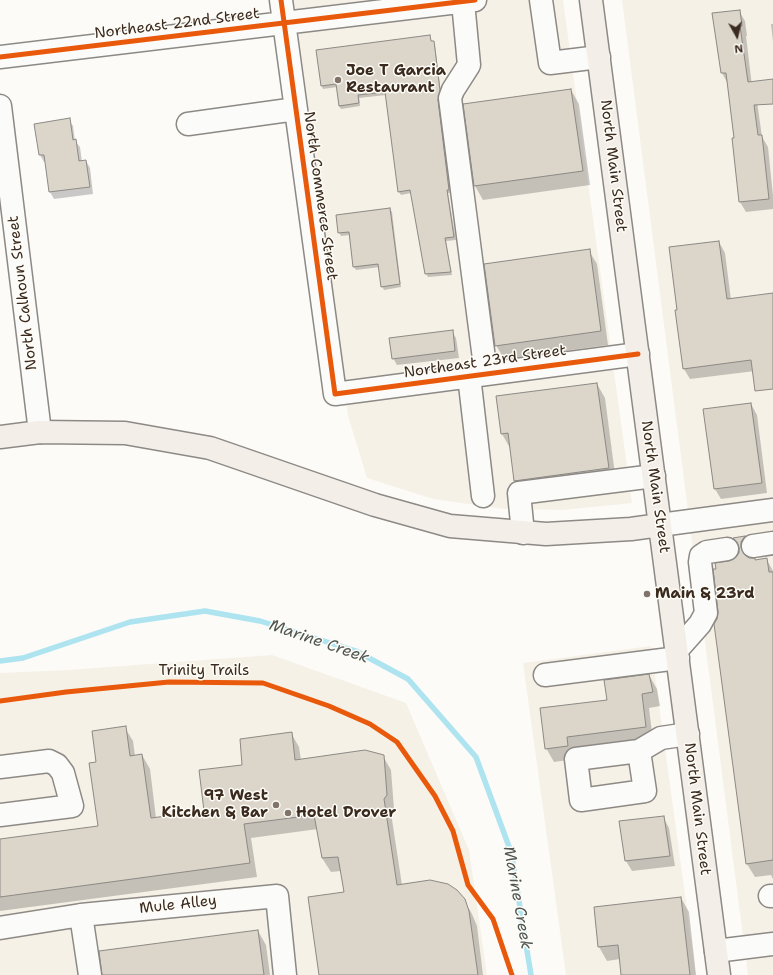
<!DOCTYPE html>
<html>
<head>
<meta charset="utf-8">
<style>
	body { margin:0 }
	#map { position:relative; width:773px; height:975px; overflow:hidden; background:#fcfbf8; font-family:"Shantell Sans",sans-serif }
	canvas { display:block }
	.north { position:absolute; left:717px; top:16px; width:40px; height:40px; -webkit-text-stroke:3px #fdfcf7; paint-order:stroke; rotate:172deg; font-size:11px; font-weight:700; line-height:16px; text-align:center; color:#3b2a1e }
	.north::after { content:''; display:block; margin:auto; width:14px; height:18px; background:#3b2a1e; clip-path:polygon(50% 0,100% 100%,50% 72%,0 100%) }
</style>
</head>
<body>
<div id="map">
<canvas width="773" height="975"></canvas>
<div class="north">N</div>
</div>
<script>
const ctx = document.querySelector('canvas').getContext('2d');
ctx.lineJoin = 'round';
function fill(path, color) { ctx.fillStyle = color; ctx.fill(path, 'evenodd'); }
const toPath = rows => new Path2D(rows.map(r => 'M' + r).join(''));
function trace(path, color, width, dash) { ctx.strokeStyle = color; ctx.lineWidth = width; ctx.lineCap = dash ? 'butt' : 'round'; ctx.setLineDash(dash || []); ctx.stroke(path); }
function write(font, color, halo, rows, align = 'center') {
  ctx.font = font + ' "Shantell Sans",sans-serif'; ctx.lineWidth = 3; ctx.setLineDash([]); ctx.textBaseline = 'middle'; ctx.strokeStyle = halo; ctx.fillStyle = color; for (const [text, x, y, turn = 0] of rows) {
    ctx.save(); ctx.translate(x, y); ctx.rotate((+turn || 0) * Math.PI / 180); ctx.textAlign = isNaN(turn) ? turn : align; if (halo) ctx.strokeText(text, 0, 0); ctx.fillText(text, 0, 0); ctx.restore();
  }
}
fill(toPath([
	[294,0,563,0,632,503,563,510,504,509,433,499,367,478,348,416],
	[622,0,773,0,773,975,748,975],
	[651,646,696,975,566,975,523,663],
	[272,655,406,703,469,850,487,975,0,975,0,673,68,670]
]), '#f6f1e6');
fill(toPath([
	[739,11,745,21,747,36,746,36,752,86,756,94,762,137,768,147,773,196,773,209,746,212,740,202,736,139,728,84,722,73],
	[771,24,773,24,773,42],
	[429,37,432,42,433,42,435,45,441,94,439,103,450,193,448,193,456,240,446,241,452,275,428,277,426,273,411,193,401,195,399,192,386,95,359,98,360,106,341,109,339,106,337,87,323,89,322,86,317,51],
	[571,90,579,104,590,185,483,200,475,186],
	[69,120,73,126,75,141,80,147,82,162,86,161,90,168,93,194,54,199,50,192,46,162,44,162,40,155],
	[390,209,392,212,401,287,384,290,382,286,380,267,356,270,354,267,350,235,341,236,339,232],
	[719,242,725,253,731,300,773,294,773,374,755,371,690,379,684,369],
	[589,251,597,264,608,345,504,359,496,345],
	[452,332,456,338,459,358,397,365,393,358],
	[597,384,605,398,616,482,523,494,515,480,510,448,502,434,497,397],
	[751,404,757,415,767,493,721,499,715,489],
	[744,538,752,551,748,558,755,561,767,560,773,571,773,879,771,875,755,877,747,864,718,619,736,559,740,554,740,549,734,539],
	[649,675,657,689,660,706,649,708,653,741,575,759,554,762,546,748,608,701],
	[125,728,133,741,135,756,142,755,150,769,156,818,205,812,244,766,291,733,299,747,301,760,383,756,391,770,394,809,391,813,402,885,464,900,472,914,477,926,483,975,319,975,345,893,341,871,331,872,322,858,318,829,251,838,257,877,0,911,0,840,99,827,97,763],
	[663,817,669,828,675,866,632,871,626,861,621,822],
	[681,898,689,912,696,975,622,975,620,959,607,961,599,947,595,908],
	[258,931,266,945,270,975,103,975]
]), '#0003');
trace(toPath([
	[0,661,23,658,130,622,205,611,260,621,356,651,408,679,476,757,511,852,531,975]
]), '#aee3f0', 5.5);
const building = toPath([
	[740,10,742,26,740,26,748,82,773,79,773,104,754,105,758,135,762,135,769,199,739,202,732,138,734,138,726,73,721,73,712,13,740,10],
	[430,35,431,41,434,41,440,90,438,100,449,190,447,190,454,237,445,238,451,272,425,274,410,190,398,192,385,92,358,95,359,103,339,106,336,84,321,86,316,50,430,35],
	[571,89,583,171,474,186,463,104,571,89],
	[70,118,73,140,76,139,79,161,86,160,90,187,49,192,44,155,39,155,34,124,70,118],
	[390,208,400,284,381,287,378,264,353,267,349,232,338,233,336,215,390,208],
	[719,241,727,299,773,293,773,389,755,391,751,360,683,369,675,310,677,310,669,247,719,241],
	[590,249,601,331,495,346,484,264,590,249],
	[453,330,455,351,392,359,389,338,453,330],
	[597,383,609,468,514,481,508,433,501,434,496,396,597,383],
	[751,403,762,483,714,489,703,409,751,403],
	[745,536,741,542,741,547,744,554,749,558,755,558,755,560,767,558,769,572,773,572,773,860,746,864,714,624,717,619,718,612,713,569,716,569,715,563,729,561,735,558,739,553,739,548,737,542,733,538,745,536],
	[649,674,653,692,642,694,646,727,567,737,568,746,545,749,540,708,607,700,604,680,649,674],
	[126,726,130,756,142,754,151,818,204,811,199,770,242,765,240,739,292,732,295,760,365,750,384,755,387,795,384,799,397,885,430,880,448,884,457,890,465,899,469,911,478,975,319,975,308,897,344,892,338,857,322,858,314,815,244,824,250,863,0,897,0,839,98,826,89,763,96,762,92,731,126,726],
	[664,816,670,856,625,861,619,821,664,816],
	[681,897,690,975,621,975,618,945,598,947,594,907,681,897],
	[258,930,264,975,102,975,99,951,258,930]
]);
fill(building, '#dbd5ca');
trace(building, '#8d8985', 1);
const minor = toPath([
	[281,0,335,394,638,354],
	[541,0,550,63,599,57],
	[463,2,469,65,453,90,450,98,486,374],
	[0,57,475,0],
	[0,106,40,432],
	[188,124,296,109],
	[469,376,483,496],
	[660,525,773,510],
	[523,533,519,493,654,476],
	[753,546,773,543],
	[677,650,700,624,706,613,700,562,701,556,707,552,727,549],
	[545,675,678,658],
	[639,751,645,791,581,800,576,759,639,751,661,738,688,734],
	[0,767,49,761,57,765,63,773,72,806,0,815],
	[770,896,773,896],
	[81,915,90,975],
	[0,928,81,915,277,896,285,975],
	[716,951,773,944]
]);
const major = toPath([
	[591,0,719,975],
	[0,437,40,432,125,433,210,448,375,505,450,526,546,534,631,529,660,525]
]);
trace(minor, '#8d8985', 25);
trace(major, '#8d8985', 25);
trace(minor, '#fbfbf9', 22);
trace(major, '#f3eee8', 22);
trace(toPath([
	[281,0,335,394,638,354],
	[0,57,475,0],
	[0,701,66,692,169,682,263,683,329,706,370,724,397,742,435,796,453,831,468,885,493,919,512,975]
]), '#e8590c', 5);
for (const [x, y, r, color] of [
	[338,80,4,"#7f736a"],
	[647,594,4,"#7f736a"],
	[276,805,4,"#7f736a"],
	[288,813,4,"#7f736a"]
]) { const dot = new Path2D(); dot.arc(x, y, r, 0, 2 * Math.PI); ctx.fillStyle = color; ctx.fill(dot); trace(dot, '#fdfcf7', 1.5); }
write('15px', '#3b2a1e', '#fdfcf7', [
	["Northeast 22nd Street",177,24,-7],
	["North Main Street",613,166,83],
	["North Commerce Street",320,196,82],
	["North Calhoun Street",23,293,-97],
	["Northeast 23rd Street",485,362,-8],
	["North Main Street",655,487,82],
	["Trinity Trails",204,671],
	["North Main Street",697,809,83],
	["Mule Alley",178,905,-6]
]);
write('bold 15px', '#3b2a1e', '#fdfcf7', [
	["Joe T Garcia",346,71],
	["Restaurant",346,88],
	["Main & 23rd",655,594],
	["97 West",268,796,"right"],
	["Kitchen & Bar",268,813,"right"],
	["Hotel Drover",296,813]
], 'left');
write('italic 16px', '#505652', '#fdfcf7', [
	["Marine Creek",319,642,19],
	["Marine Creek",517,898,80]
]);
</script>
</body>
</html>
